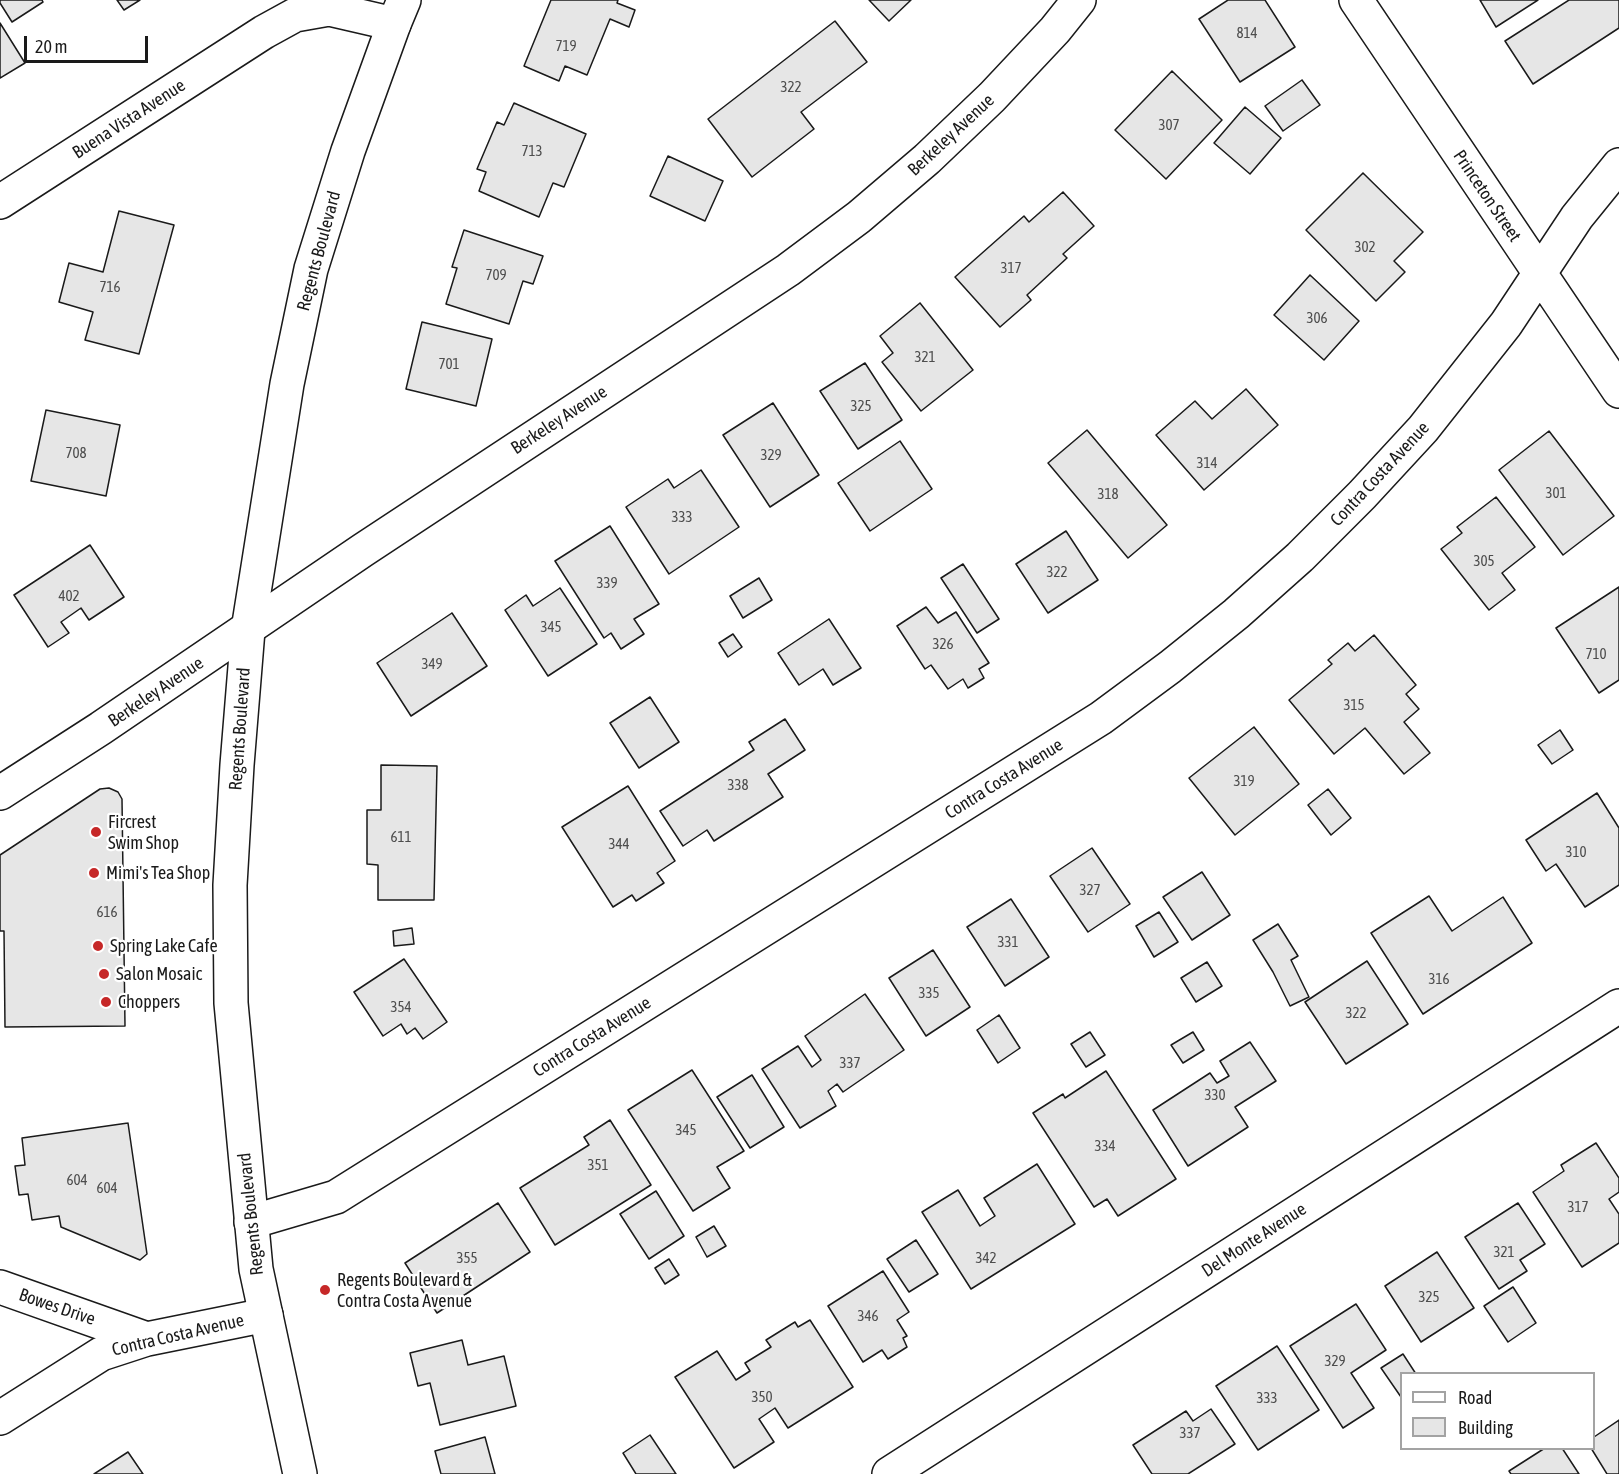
<!DOCTYPE html>
<html>
<head>
<meta charset="utf-8">
<style>
	body { margin:0 }
	#map { position:relative; width:1619px; height:1474px; overflow:hidden; background:#fff; font-family:"Asap Condensed",sans-serif }
	canvas { display:block }
	.legend { position:absolute; left:1400px; top:1372px; width:195px; height:78px; box-sizing:border-box; background:#fff; border:2px solid #a3a3a3; margin:0; padding:8px 10px; list-style:none; font-size:18px; color:#1a1a1a }
	.legend li { display:flex; align-items:center; gap:12px; height:30px }
	.legend b { width:30px; border:2px solid #a3a3a3 }
	.scale { position:absolute; left:24px; top:36px; width:124px; height:27px; box-sizing:border-box; border:3px solid #1a1a1a; border-top:0; padding-left:8px; font-size:18px; line-height:21px; white-space:nowrap; color:#1a1a1a; -webkit-text-stroke:4px #fff; paint-order:stroke }
</style>
</head>
<body>
<div id="map">
<canvas width="1619" height="1474"></canvas>
<ul class="legend">
<li><b style="height:8px;background:#fff"></b>Road</li>
<li><b style="height:16px;background:#e6e6e6"></b>Building</li>
</ul>
<div class="scale">20 m</div>
</div>
<script>
const ctx = document.querySelector('canvas').getContext('2d');
ctx.lineJoin = 'round';
function fill(path, color) { ctx.fillStyle = color; ctx.fill(path, 'evenodd'); }
const toPath = rows => new Path2D(rows.map(r => 'M' + r).join(''));
function trace(path, color, width, dash) { ctx.strokeStyle = color; ctx.lineWidth = width; ctx.lineCap = dash ? 'butt' : 'round'; ctx.setLineDash(dash || []); ctx.stroke(path); }
function write(font, color, halo, rows, align = 'center') {
  ctx.font = font + ' "Asap Condensed",sans-serif'; ctx.lineWidth = 4.5; ctx.setLineDash([]); ctx.textBaseline = 'middle'; ctx.strokeStyle = halo; ctx.fillStyle = color; for (const [text, x, y, turn = 0] of rows) {
    ctx.save(); ctx.translate(x, y); ctx.rotate((+turn || 0) * Math.PI / 180); ctx.textAlign = isNaN(turn) ? turn : align; if (halo) ctx.strokeText(text, 0, 0); ctx.fillText(text, 0, 0); ctx.restore();
  }
}
const building = toPath([
	[0,0,42,0,43,2,12,22,0,3,0,0],
	[117,0,140,0,124,10,117,0],
	[551,0,618,0,617,3,635,10,629,27,610,19,587,75,565,66,559,81,524,66,551,0],
	[869,0,911,0,889,21,869,0],
	[1228,0,1265,0,1295,47,1240,82,1199,19,1228,0],
	[1480,0,1538,0,1496,27,1480,0],
	[1569,0,1619,0,1619,28,1533,84,1505,41,1569,0],
	[835,21,867,62,801,112,814,129,752,177,708,119,835,21],
	[0,23,25,63,0,78,0,23],
	[1172,71,1222,120,1166,179,1115,130,1172,71],
	[1302,80,1320,105,1283,131,1265,106,1302,80],
	[514,103,586,134,564,187,553,183,539,217,479,191,486,172,477,169,497,122,504,125,514,103],
	[1245,107,1281,138,1250,174,1214,143,1245,107],
	[668,156,723,181,705,221,650,196,668,156],
	[1363,173,1423,232,1394,261,1405,272,1376,301,1306,230,1363,173],
	[1063,192,1094,226,1063,254,1067,258,1027,295,1031,300,1000,327,955,277,1024,216,1029,222,1063,192],
	[119,211,174,225,139,354,85,340,93,312,59,302,69,263,103,272,119,211],
	[464,230,543,256,533,284,523,281,509,324,446,304,457,268,452,267,464,230],
	[1310,275,1359,321,1324,360,1274,315,1310,275],
	[920,303,973,370,921,411,882,362,893,353,880,336,920,303],
	[422,322,492,339,476,406,406,389,422,322],
	[865,363,902,420,858,449,820,391,865,363],
	[1246,389,1278,425,1204,490,1156,435,1195,401,1212,419,1246,389],
	[773,403,819,475,770,507,723,435,773,403],
	[46,410,120,425,106,496,31,481,46,410],
	[1087,430,1167,525,1128,558,1048,463,1087,430],
	[1549,431,1614,516,1563,555,1499,470,1549,431],
	[900,441,932,489,870,531,838,483,900,441],
	[701,470,739,527,669,574,626,507,668,479,674,488,701,470],
	[1496,497,1535,547,1502,573,1515,590,1489,610,1441,549,1462,533,1457,527,1496,497],
	[610,526,659,604,634,619,644,634,621,649,611,633,604,638,555,561,610,526],
	[1066,531,1098,580,1048,613,1016,564,1066,531],
	[90,545,124,597,89,620,81,608,61,622,69,633,48,647,14,595,90,545],
	[963,564,999,619,977,633,941,578,963,564],
	[759,578,772,600,743,618,730,596,759,578],
	[1619,587,1619,680,1599,693,1556,628,1619,587],
	[560,588,597,644,548,676,505,610,526,595,533,606,560,588],
	[926,607,938,623,956,612,989,663,979,669,984,678,968,688,963,679,948,689,931,665,925,669,897,626,926,607],
	[452,613,487,666,411,716,377,663,452,613],
	[829,619,861,668,833,685,823,669,799,685,778,653,829,619],
	[733,634,742,647,728,657,719,643,733,634],
	[1374,635,1416,685,1406,694,1419,709,1404,722,1430,753,1404,774,1365,728,1334,754,1289,700,1332,664,1328,660,1348,643,1355,651,1374,635],
	[650,697,679,742,639,768,610,723,650,697],
	[785,719,805,750,768,774,783,797,714,841,707,830,683,846,660,811,754,750,749,742,785,719],
	[1254,727,1299,784,1235,835,1189,778,1254,727],
	[1560,730,1573,750,1552,764,1538,745,1560,730],
	[381,765,437,766,434,900,378,900,378,865,367,864,367,810,381,810,381,765],
	[628,786,675,861,657,873,664,883,636,901,632,895,613,907,562,827,628,786],
	[109,788,118,792,122,799,125,1026,5,1027,4,931,0,931,0,855,100,789,109,788],
	[1328,789,1351,818,1331,835,1308,805,1328,789],
	[1597,793,1619,828,1619,885,1585,907,1556,864,1546,871,1526,840,1597,793],
	[1092,848,1130,904,1088,932,1050,876,1092,848],
	[1202,872,1230,915,1192,940,1163,897,1202,872],
	[1429,896,1452,931,1503,897,1532,943,1423,1014,1371,933,1429,896],
	[1011,899,1049,957,1005,986,967,927,1011,899],
	[1159,912,1178,942,1154,957,1136,926,1159,912],
	[1278,924,1298,956,1291,960,1309,997,1290,1006,1273,972,1253,940,1278,924],
	[412,928,414,944,394,946,393,931,412,928],
	[933,950,970,1007,926,1036,889,978,933,950],
	[404,959,447,1022,423,1039,415,1028,407,1034,401,1024,383,1036,354,992,404,959],
	[1367,961,1408,1024,1346,1064,1305,1002,1367,961],
	[1207,962,1222,986,1196,1002,1181,978,1207,962],
	[865,994,904,1050,843,1092,837,1084,828,1091,836,1106,800,1128,762,1069,798,1046,812,1067,821,1060,805,1036,865,994],
	[999,1015,1020,1048,998,1063,977,1030,999,1015],
	[1090,1032,1105,1055,1086,1067,1071,1044,1090,1032],
	[1193,1032,1204,1050,1183,1063,1171,1045,1193,1032],
	[1250,1042,1276,1081,1235,1107,1248,1127,1188,1166,1153,1110,1210,1073,1217,1083,1229,1076,1220,1061,1250,1042],
	[692,1070,744,1151,717,1167,730,1188,693,1211,628,1110,692,1070],
	[1106,1071,1176,1179,1118,1216,1107,1199,1094,1207,1033,1113,1063,1094,1065,1098,1106,1071],
	[752,1075,784,1127,750,1148,717,1097,752,1075],
	[610,1120,651,1185,555,1245,520,1188,589,1145,584,1137,610,1120],
	[128,1123,147,1254,140,1260,61,1227,59,1216,32,1220,28,1194,19,1195,15,1166,25,1165,22,1138,128,1123],
	[1596,1143,1619,1178,1619,1192,1609,1199,1619,1214,1619,1243,1582,1267,1533,1192,1564,1171,1561,1165,1596,1143],
	[1037,1164,1075,1224,971,1289,922,1212,958,1190,980,1226,995,1216,984,1198,1037,1164],
	[656,1191,684,1236,649,1259,620,1214,656,1191],
	[498,1203,530,1252,437,1313,405,1263,498,1203],
	[1518,1203,1545,1244,1520,1260,1527,1271,1499,1289,1465,1237,1518,1203],
	[714,1226,726,1246,707,1257,696,1237,714,1226],
	[916,1240,938,1274,909,1292,887,1259,916,1240],
	[1437,1252,1474,1308,1421,1342,1385,1286,1437,1252],
	[669,1259,679,1275,665,1284,655,1268,669,1259],
	[883,1271,909,1312,897,1320,907,1336,903,1338,907,1347,888,1359,882,1350,863,1362,828,1306,883,1271],
	[1513,1287,1536,1323,1508,1342,1484,1306,1513,1287],
	[1356,1304,1386,1350,1351,1373,1374,1408,1343,1428,1290,1346,1356,1304],
	[810,1320,853,1387,788,1428,775,1408,759,1419,774,1442,734,1468,675,1377,717,1351,736,1380,750,1371,745,1363,771,1347,766,1340,795,1322,798,1327,810,1320],
	[462,1340,468,1365,504,1356,516,1406,440,1425,430,1383,418,1386,410,1353,462,1340],
	[1277,1346,1319,1410,1258,1450,1216,1386,1277,1346],
	[1403,1354,1416,1374,1402,1374,1401,1397,1381,1368,1403,1354],
	[1211,1409,1235,1444,1188,1474,1152,1474,1133,1445,1186,1411,1193,1421,1211,1409],
	[1619,1420,1619,1474,1607,1474,1591,1448,1594,1448,1594,1437,1619,1420],
	[650,1435,676,1474,636,1474,623,1453,650,1435],
	[485,1437,495,1474,441,1474,435,1451,485,1437],
	[1545,1448,1562,1448,1579,1474,1511,1474,1509,1471,1545,1448],
	[128,1452,143,1474,94,1474,128,1452]
]);
fill(building, '#e6e6e6');
trace(building, '#1a1a1a', 1.5);
const minor = toPath([
	[1356,0,1619,391],
	[0,202,264,32,295,15,329,9,394,24],
	[0,793,101,728,363,550,788,270,859,217,927,159,992,97,1055,30,1079,0],
	[251,1222,336,1197,1101,718,1170,667,1236,614,1300,557,1362,495,1423,429,1506,324,1577,217,1619,165],
	[0,1287,147,1339],
	[0,1418,101,1354,147,1339,266,1315],
	[889,1474,1619,1006]
]);
const major = toPath([
	[300,1474,256,1269,231,1003,230,885,237,765,248,630,287,384,311,269,348,151,394,24,404,0]
]);
trace(minor, '#1a1a1a', 36);
trace(major, '#1a1a1a', 36);
trace(minor, '#fff', 33);
trace(major, '#fff', 33);
for (const [x, y, r, color] of [
	[96,832,6,"#c62828"],
	[94,873,6,"#c62828"],
	[98,946,6,"#c62828"],
	[104,974,6,"#c62828"],
	[106,1002,6,"#c62828"],
	[325,1290,6,"#c62828"]
]) { const dot = new Path2D(); dot.arc(x, y, r, 0, 2 * Math.PI); ctx.fillStyle = color; ctx.fill(dot); trace(dot, '#fff', 2); }
write('15px', '#4d4d4d', null, [
	["814",1247,33],
	["719",566,46],
	["322",791,87],
	["307",1169,125],
	["713",532,151],
	["302",1365,247],
	["317",1011,268],
	["709",496,275],
	["716",110,287],
	["306",1317,318],
	["321",925,357],
	["701",449,364],
	["325",861,406],
	["708",76,453],
	["329",771,455],
	["314",1207,463],
	["301",1556,493],
	["318",1108,494],
	["333",682,517],
	["305",1484,561],
	["322",1057,572],
	["339",607,583],
	["402",69,596],
	["345",551,627],
	["326",943,644],
	["710",1596,654],
	["349",432,664],
	["315",1354,705],
	["319",1244,781],
	["338",738,785],
	["611",401,837],
	["344",619,844],
	["310",1576,852],
	["327",1090,890],
	["616",107,912],
	["331",1008,942],
	["316",1439,979],
	["335",929,993],
	["354",401,1007],
	["322",1356,1013],
	["337",850,1063],
	["330",1215,1095],
	["345",686,1130],
	["334",1105,1146],
	["351",598,1165],
	["604",77,1180],
	["604",107,1188],
	["317",1578,1207],
	["321",1504,1252],
	["355",467,1258],
	["342",986,1258],
	["325",1429,1297],
	["346",868,1316],
	["329",1335,1361],
	["350",762,1397],
	["333",1267,1398],
	["337",1190,1433]
]);
write('18px', '#1a1a1a', '#fff', [
	["Buena Vista Avenue",129,119,-33],
	["Berkeley Avenue",951,135,-43],
	["Princeton Street",1487,196,56],
	["Regents Boulevard",319,251,-75],
	["Berkeley Avenue",559,420,-33],
	["Contra Costa Avenue",1380,474,-47],
	["Berkeley Avenue",156,692,-34],
	["Regents Boulevard",240,729,-86],
	["Contra Costa Avenue",1004,779,-32],
	["Contra Costa Avenue",592,1037,-32],
	["Regents Boulevard",251,1214,-96],
	["Del Monte Avenue",1254,1240,-33],
	["Bowes Drive",57,1307,19],
	["Contra Costa Avenue",178,1335,-13]
]);
write('18px', '#1a1a1a', '#fff', [
	["Fircrest",108,822],
	["Swim Shop",108,843],
	["Mimi's Tea Shop",106,873],
	["Spring Lake Cafe",110,946],
	["Salon Mosaic",116,974],
	["Choppers",118,1002],
	["Regents Boulevard &",337,1280],
	["Contra Costa Avenue",337,1301]
], 'left');
</script>
</body>
</html>
